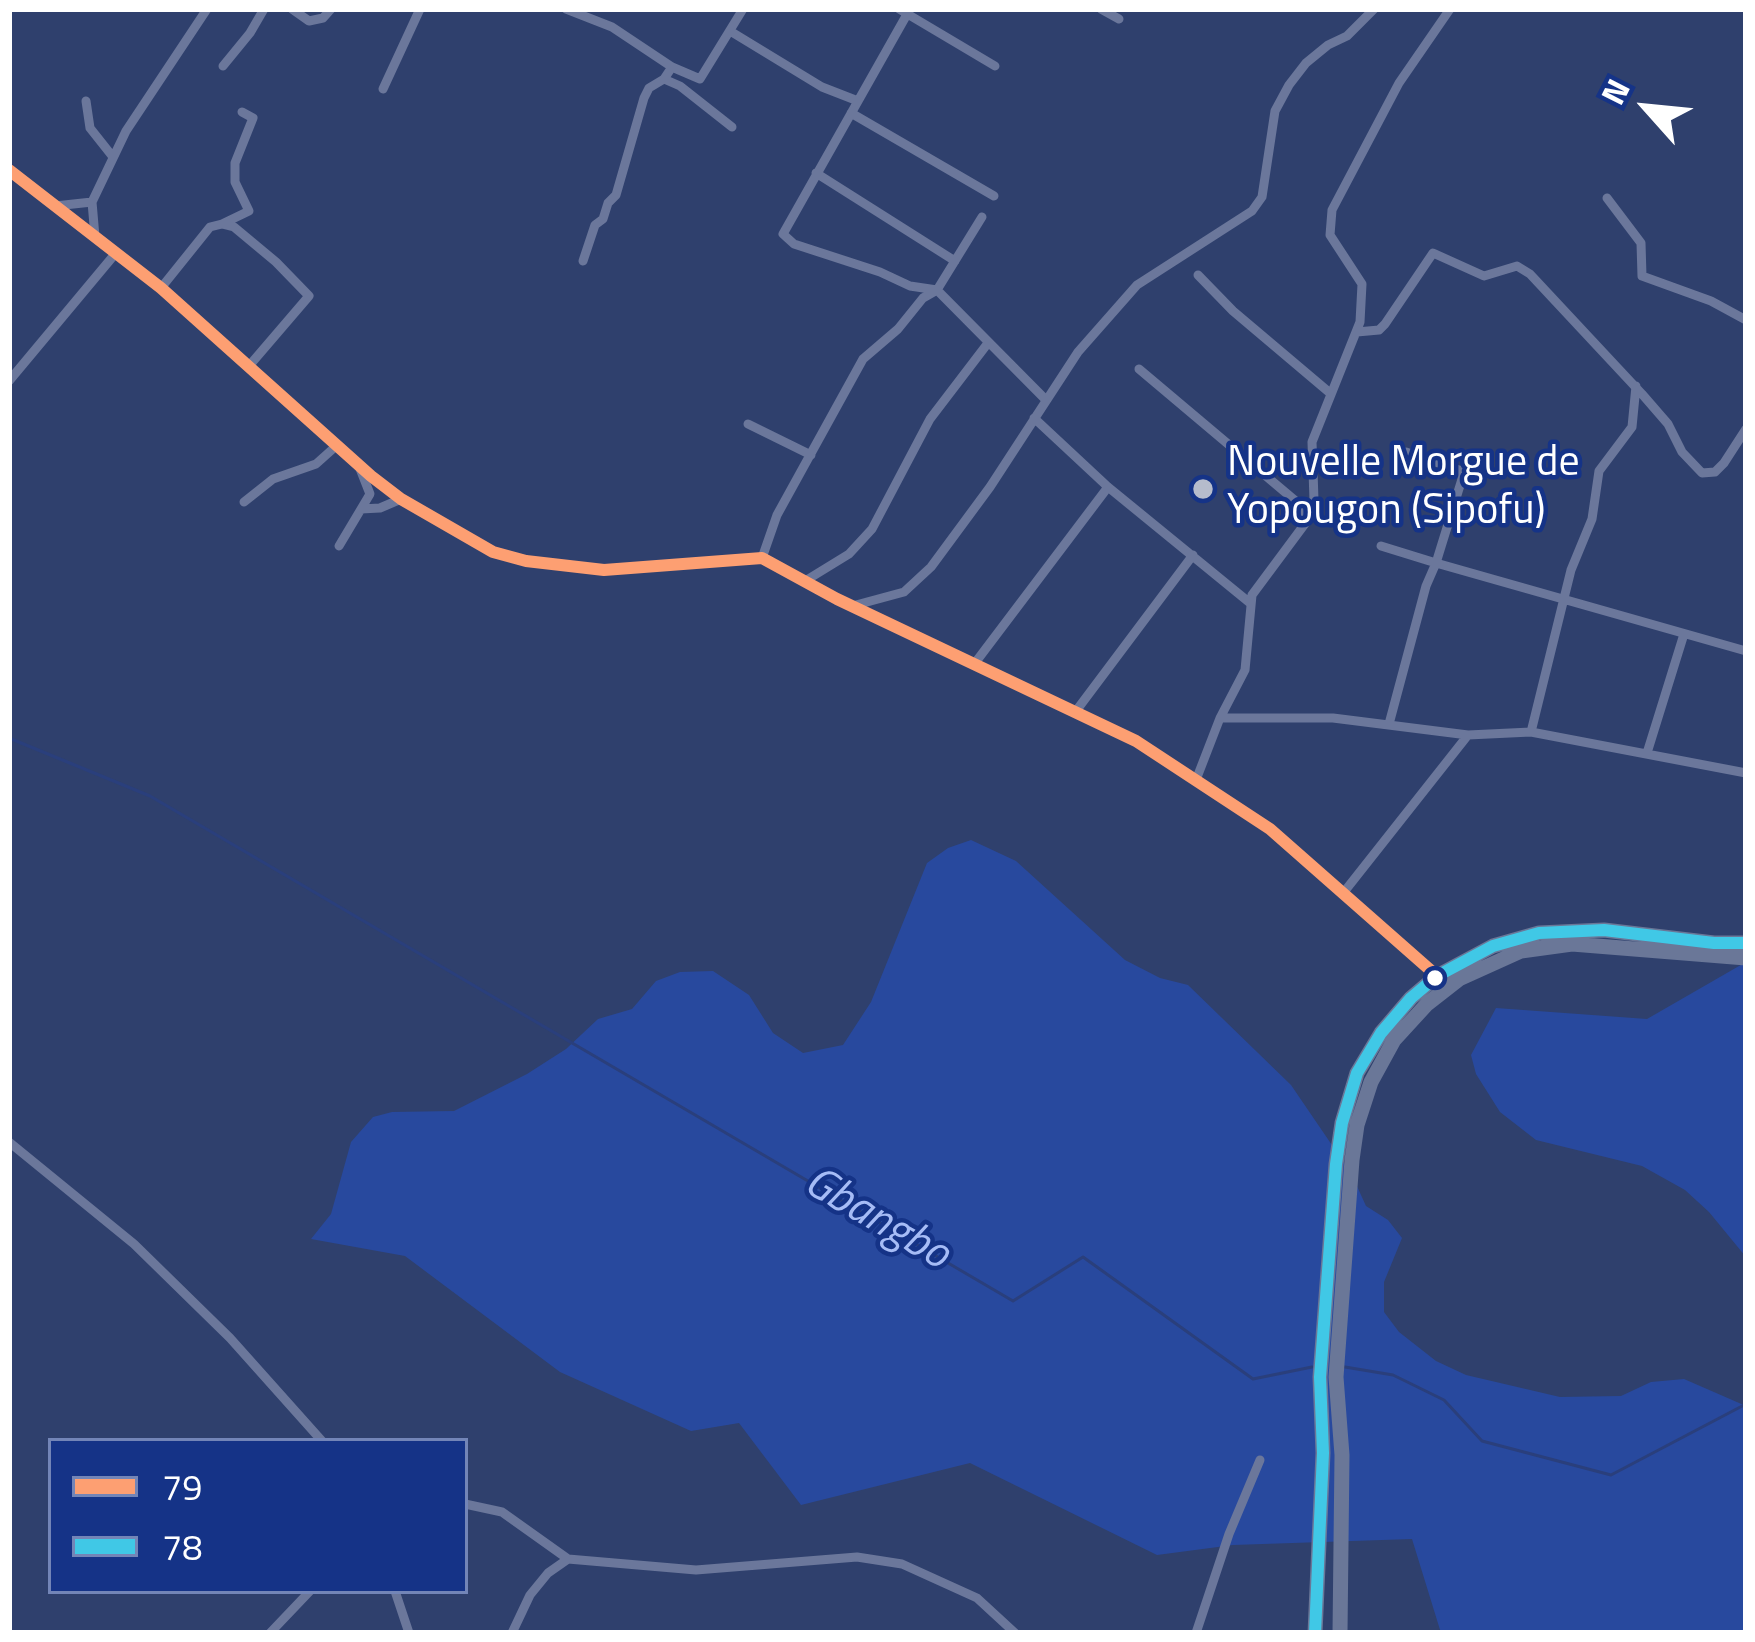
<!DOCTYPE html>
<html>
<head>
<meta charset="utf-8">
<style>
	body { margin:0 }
	#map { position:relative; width:1755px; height:1642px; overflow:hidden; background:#2f406d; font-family:"Titillium Web",sans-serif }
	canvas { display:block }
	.frame { position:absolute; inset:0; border:12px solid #fff; pointer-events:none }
	.legend { position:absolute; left:48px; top:1438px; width:420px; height:156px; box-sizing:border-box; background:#153387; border:3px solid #7385b7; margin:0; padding:15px 21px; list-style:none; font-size:36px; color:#fff }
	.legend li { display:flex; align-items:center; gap:24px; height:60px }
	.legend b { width:60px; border:3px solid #7385b7 }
	.north { position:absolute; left:1587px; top:48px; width:120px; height:120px; -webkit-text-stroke:9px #153387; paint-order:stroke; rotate:297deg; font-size:33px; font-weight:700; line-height:48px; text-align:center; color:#fff }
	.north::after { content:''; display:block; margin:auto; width:42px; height:54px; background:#fff; clip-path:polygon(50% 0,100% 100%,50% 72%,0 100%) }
</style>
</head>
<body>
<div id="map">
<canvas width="1755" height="1642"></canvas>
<div class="frame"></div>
<ul class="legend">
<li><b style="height:15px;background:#fd9f72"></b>79</li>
<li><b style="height:15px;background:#40c8e6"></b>78</li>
</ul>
<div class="north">N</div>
</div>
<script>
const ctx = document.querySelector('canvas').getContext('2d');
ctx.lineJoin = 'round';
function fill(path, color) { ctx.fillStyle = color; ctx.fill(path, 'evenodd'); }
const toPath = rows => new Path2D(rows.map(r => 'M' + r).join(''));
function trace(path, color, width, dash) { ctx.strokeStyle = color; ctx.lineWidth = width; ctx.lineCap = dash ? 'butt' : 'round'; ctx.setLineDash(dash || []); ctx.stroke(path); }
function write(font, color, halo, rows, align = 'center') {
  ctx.font = font + ' "Titillium Web",sans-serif'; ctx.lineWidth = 9; ctx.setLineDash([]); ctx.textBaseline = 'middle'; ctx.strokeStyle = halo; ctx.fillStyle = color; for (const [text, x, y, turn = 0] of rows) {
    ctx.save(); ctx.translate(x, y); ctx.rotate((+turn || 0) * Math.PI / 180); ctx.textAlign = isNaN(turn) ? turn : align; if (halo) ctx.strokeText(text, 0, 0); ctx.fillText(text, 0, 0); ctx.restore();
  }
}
fill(toPath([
	[971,840,1016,861,1125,960,1160,978,1188,985,1291,1085,1351,1173,1366,1206,1388,1220,1402,1238,1384,1282,1384,1312,1399,1332,1436,1361,1466,1375,1560,1397,1621,1396,1651,1382,1684,1379,1746,1406,1746,1633,1441,1633,1412,1539,1233,1545,1157,1555,970,1463,801,1505,739,1423,691,1431,560,1372,405,1256,311,1239,331,1214,351,1142,373,1117,392,1112,454,1111,527,1074,566,1049,598,1019,632,1009,656,981,680,972,713,971,749,995,773,1033,803,1053,843,1045,871,1002,927,863,948,848],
	[1746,962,1746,1257,1709,1212,1685,1190,1642,1166,1536,1140,1500,1112,1476,1074,1471,1055,1496,1008,1647,1019]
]), '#28499e');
trace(toPath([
	[9,738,150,796,1013,1301,1083,1257,1253,1379,1312,1367],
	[1345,1367,1393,1375,1444,1400,1482,1441,1611,1475,1746,1404]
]), '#2a3f7c', 3);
trace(toPath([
	[292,9,309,21,323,18,331,9],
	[566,9,612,27,672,67,700,79,743,9],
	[899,9,995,66],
	[910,9,783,234,794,244,880,272,910,286,937,290],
	[1101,9,1119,19],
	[730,31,822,87,858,101],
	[223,66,250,33,264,9],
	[664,79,680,86,732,127],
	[383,89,420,9],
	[86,101,90,128,113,157],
	[851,113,994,196],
	[9,170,161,288,371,476,401,499,493,552,526,561,604,570,762,558,837,599,1136,741,1270,829,1437,976],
	[816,173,955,261],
	[1607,198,1641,243,1642,276,1711,301,1746,320],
	[55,206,92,202],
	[982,217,937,290,1045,399],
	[222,224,249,211,235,182,235,163,253,118,242,112],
	[95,237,92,202,126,131,207,9],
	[583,261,595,225,603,219,608,203,616,195,644,98,649,88,664,79,672,67],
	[1198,275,1233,311,1330,393],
	[161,288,210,227,222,224,234,227,276,262,309,296,249,366],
	[1357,332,1379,330,1385,324,1433,253,1484,276,1517,266,1530,274,1642,394,1668,424,1682,452,1702,473,1715,472,1724,463,1746,429],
	[1139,369,1298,503,1307,521],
	[9,381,115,254],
	[1034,418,1108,487,1250,603],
	[748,424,811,455],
	[244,502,273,479,316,464,335,447],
	[361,509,380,508,401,499],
	[339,546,370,494,359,466],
	[1381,546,1436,563,1462,479,1462,471,1406,452],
	[762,558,777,515,863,359,898,329,923,298,937,290],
	[805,581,849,554,872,529,930,419,988,343],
	[856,605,904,592,931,567,990,487,1078,352,1137,285,1252,211,1262,197,1275,111,1289,85,1306,63,1328,45,1347,36,1374,9],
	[975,663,1108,487],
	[1076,711,1193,555],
	[1220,718,1245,670,1252,595,1307,521,1314,500,1312,442,1360,322,1362,284,1330,235,1332,210,1399,83,1450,9],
	[1389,724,1426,586,1436,563,1746,651],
	[1531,732,1571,570,1592,519,1599,471,1632,427,1636,386],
	[1647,753,1684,634],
	[1196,780,1220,718,1333,718,1468,735,1531,732,1746,773],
	[1344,892,1468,735],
	[9,1142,134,1244,230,1338,322,1441],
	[465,1504,502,1512,568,1559,696,1570,857,1557,902,1564,977,1598,1015,1633],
	[395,1591,409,1633],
	[270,1633,310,1591],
	[512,1633,530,1595,548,1573,568,1559],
	[1196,1633,1229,1534,1260,1460]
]), '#6b779b', 9);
trace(toPath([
	[1315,1633,1323,1453,1320,1377,1336,1164,1342,1123,1357,1073,1381,1033,1411,998,1437,976,1493,946,1539,933,1604,930,1714,943,1746,943],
	[1340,1633,1342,1455,1336,1377,1352,1160,1357,1125,1371,1082,1394,1040,1427,1004,1459,979,1521,951,1572,944,1746,958]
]), '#6a7798', 15);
trace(toPath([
	[9,170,161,288,371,476,401,499,493,552,526,561,604,570,762,558,837,599,1136,741,1270,829,1437,976]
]), '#fd9f72', 12);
trace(toPath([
	[1315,1633,1323,1453,1320,1377,1336,1164,1342,1123,1357,1073,1381,1033,1411,998,1437,976,1493,946,1539,933,1604,930,1714,943,1746,943]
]), '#40c8e6', 12);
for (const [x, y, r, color] of [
	[1203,489,12,"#b6bccc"],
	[1435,978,10,"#fff"]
]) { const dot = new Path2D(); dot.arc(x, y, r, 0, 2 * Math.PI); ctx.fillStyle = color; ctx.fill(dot); trace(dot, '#153387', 4.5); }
write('42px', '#fff', '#153387', [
	["Nouvelle Morgue de",1227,465],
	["Yopougon (Sipofu)",1227,513]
], 'left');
write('italic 45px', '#a6bcf6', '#153387', [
	["Gbangbo",876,1220,30]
]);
</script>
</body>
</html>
